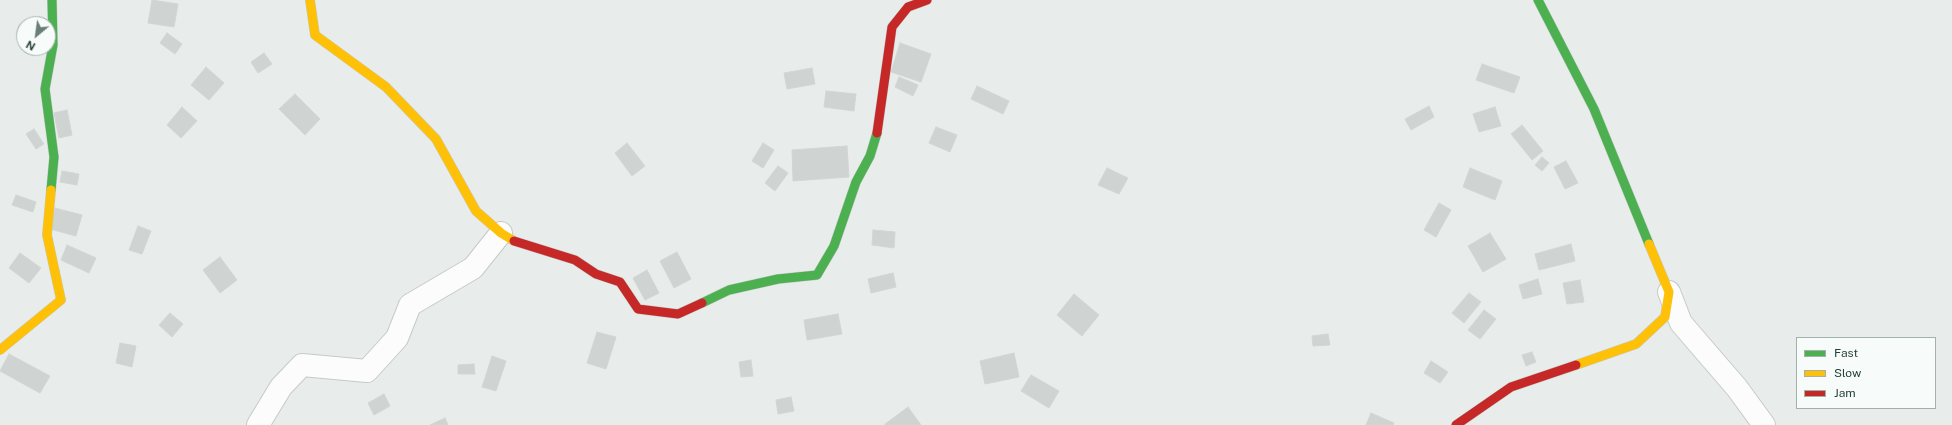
<!DOCTYPE html>
<html>
<head>
<meta charset="utf-8">
<style>
	body { margin:0 }
	#map { position:relative; width:1952px; height:425px; overflow:hidden; background:#e8edeb; font-family:"Public Sans",sans-serif }
	canvas { display:block }
	.legend { position:absolute; left:1796px; top:337px; width:140px; height:72px; box-sizing:border-box; background:#f7fbf9; border:1px solid #a3b1ad; margin:0; padding:5px 7px; list-style:none; font-size:12px; color:#24423a }
	.legend li { display:flex; align-items:center; gap:8px; height:20px }
	.legend b { width:20px; border:1px solid #a3b1ad }
	.north { position:absolute; left:16px; top:16px; width:40px; height:40px; box-sizing:border-box; background:#f7fbf9; border:1px solid #a3b1ad; border-radius:50%; rotate:209deg; font-size:11px; font-weight:700; line-height:16px; text-align:center; color:#24423a }
	.north::after { content:''; display:block; margin:auto; width:14px; height:18px; background:#697e78; clip-path:polygon(50% 0,100% 100%,50% 72%,0 100%) }
</style>
</head>
<body>
<div id="map">
<canvas width="1952" height="425"></canvas>
<ul class="legend">
<li><b style="height:5px;background:#4caf50"></b>Fast</li>
<li><b style="height:5px;background:#ffc107"></b>Slow</li>
<li><b style="height:5px;background:#c62828"></b>Jam</li>
</ul>
<div class="north">N</div>
</div>
<script>
const ctx = document.querySelector('canvas').getContext('2d');
ctx.lineJoin = 'round';
function fill(path, color) { ctx.fillStyle = color; ctx.fill(path, 'evenodd'); }
const toPath = rows => new Path2D(rows.map(r => 'M' + r).join(''));
function trace(path, color, width, dash) { ctx.strokeStyle = color; ctx.lineWidth = width; ctx.lineCap = dash ? 'butt' : 'round'; ctx.setLineDash(dash || []); ctx.stroke(path); }
const building = toPath([
	[152,0,178,4,174,27,148,23,152,0],
	[167,33,182,44,175,54,160,43,167,33],
	[900,43,931,54,921,82,891,72,900,43],
	[264,53,272,64,258,73,251,62,264,53],
	[1482,64,1520,77,1514,93,1476,80,1482,64],
	[206,67,224,83,209,100,191,85,206,67],
	[812,68,815,84,787,89,784,73,812,68],
	[899,77,918,85,913,96,895,87,899,77],
	[977,86,1009,101,1003,114,971,99,977,86],
	[826,91,856,94,854,111,824,107,826,91],
	[295,94,320,119,305,135,279,109,295,94],
	[1429,106,1434,117,1411,130,1405,119,1429,106],
	[182,107,197,121,181,138,167,125,182,107],
	[1495,107,1501,126,1479,132,1473,114,1495,107],
	[67,110,72,135,59,138,54,113,67,110],
	[1522,125,1543,151,1532,160,1511,134,1522,125],
	[936,127,957,135,950,152,929,143,936,127],
	[34,129,44,144,36,149,26,134,34,129],
	[627,143,645,166,632,176,615,153,627,143],
	[763,143,774,150,763,168,752,161,763,143],
	[847,146,849,177,793,181,792,150,847,146],
	[1542,157,1549,163,1542,171,1535,165,1542,157],
	[1566,161,1578,183,1565,189,1554,167,1566,161],
	[778,166,788,173,775,191,765,183,778,166],
	[1107,168,1128,178,1119,194,1098,185,1107,168],
	[1470,168,1502,181,1495,200,1463,187,1470,168],
	[62,171,79,174,77,185,60,182,62,171],
	[16,195,36,202,33,212,12,205,16,195],
	[1439,203,1451,210,1436,237,1424,230,1439,203],
	[55,208,82,215,76,236,50,229,55,208],
	[138,226,151,231,142,254,129,250,138,226],
	[873,230,895,232,894,248,872,245,873,230],
	[1490,233,1506,259,1483,272,1468,246,1490,233],
	[1571,244,1575,261,1539,270,1535,254,1571,244],
	[67,245,96,258,89,273,61,260,67,245],
	[677,252,691,279,674,288,660,261,677,252],
	[20,253,41,268,29,283,9,268,20,253],
	[220,257,237,280,220,293,203,270,220,257],
	[647,270,659,293,645,300,633,278,647,270],
	[893,273,896,287,871,293,868,279,893,273],
	[1538,279,1542,294,1523,299,1519,285,1538,279],
	[1580,280,1584,302,1567,304,1563,283,1580,280],
	[1469,293,1481,302,1464,323,1452,313,1469,293],
	[1074,294,1099,315,1082,336,1057,315,1074,294],
	[1484,310,1496,319,1480,339,1468,330,1484,310],
	[170,313,183,324,172,337,159,325,170,313],
	[838,314,842,334,807,340,804,320,838,314],
	[597,332,616,337,606,369,587,363,597,332],
	[1328,334,1330,345,1313,346,1312,336,1328,334],
	[120,343,136,346,132,367,116,363,120,343],
	[1532,352,1536,362,1526,366,1522,355,1532,352],
	[1014,353,1019,377,985,384,980,361,1014,353],
	[9,354,50,376,40,393,0,371,9,354],
	[492,356,506,361,496,391,482,387,492,356],
	[751,360,753,376,741,377,739,362,751,360],
	[1431,361,1448,372,1440,383,1424,373,1431,361],
	[474,364,475,374,458,374,458,365,474,364],
	[1031,375,1059,391,1049,408,1021,391,1031,375],
	[384,394,390,406,374,415,368,403,384,394],
	[791,397,794,411,778,414,776,400,791,397],
	[908,407,921,425,885,425,885,424,908,407],
	[1371,413,1394,423,1393,425,1366,425,1371,413],
	[445,418,448,425,430,425,445,418]
]);
fill(building, '#cfd4d2');
trace(building, '#d1d6d4', 1);
const street = toPath([
	[1669,292,1681,323,1737,388,1764,425],
	[258,425,281,387,302,365,367,371,397,338,410,305,473,268,501,233]
]);
const fast = toPath([
	[1538,0,1594,109,1649,244],
	[51,190,54,157,45,89,53,45,52,0],
	[702,303,729,290,778,279,817,275,834,246,856,182,870,156,877,133]
]);
const slow = toPath([
	[310,0,315,35,386,87,436,139,476,211,501,233,514,241],
	[0,350,61,300,47,235,51,190],
	[1576,365,1636,344,1665,317,1669,292,1649,244]
]);
const jam = toPath([
	[877,133,892,27,908,7,927,0],
	[514,241,575,260,596,274,620,282,638,309,678,314,702,303],
	[1456,425,1511,387,1576,365]
]);
trace(street, '#c5cac8', 24);
trace(fast, '#c3cbc8', 10);
trace(slow, '#c3cbc8', 10);
trace(jam, '#c3cbc8', 10);
trace(street, '#fcfcfc', 22);
trace(fast, '#4caf50', 9);
trace(slow, '#ffc107', 9);
trace(jam, '#c62828', 9);
</script>
</body>
</html>
